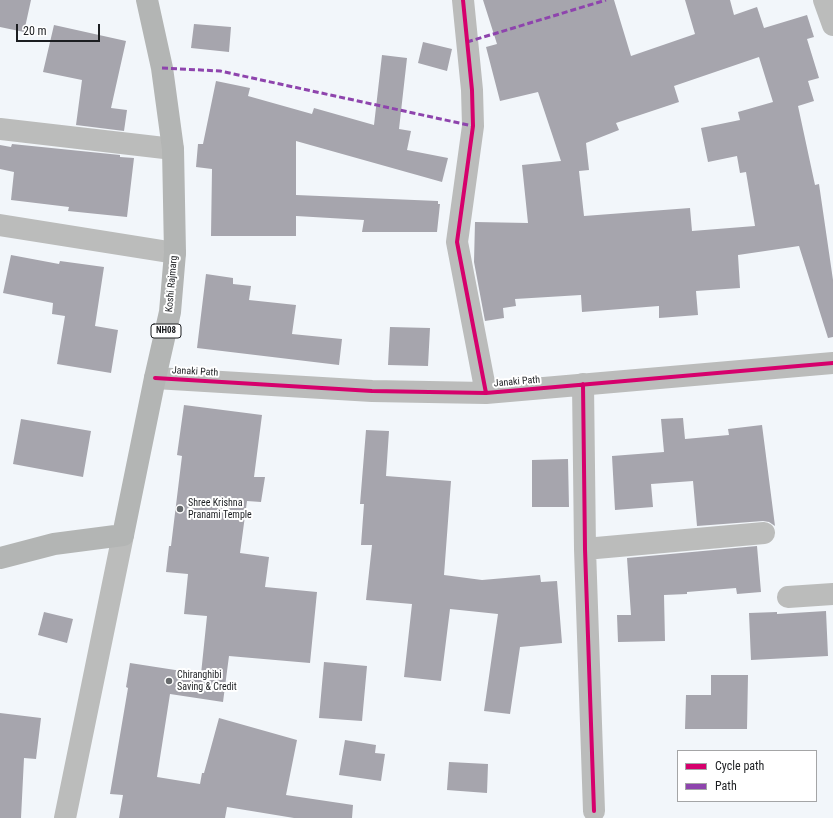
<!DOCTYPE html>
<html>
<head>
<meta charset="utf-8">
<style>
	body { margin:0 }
	#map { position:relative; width:833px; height:818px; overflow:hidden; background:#f2f6fa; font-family:"Roboto Condensed",sans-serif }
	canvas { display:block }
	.legend { position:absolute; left:677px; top:750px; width:140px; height:52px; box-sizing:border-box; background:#fff; border:1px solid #a4a5a6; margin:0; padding:5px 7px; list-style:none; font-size:12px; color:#1c1e21 }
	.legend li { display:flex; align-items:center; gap:8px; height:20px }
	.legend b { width:20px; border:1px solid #a4a5a6 }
	.scale { position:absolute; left:16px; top:24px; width:84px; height:18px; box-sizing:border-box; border:2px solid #1c1e21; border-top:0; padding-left:5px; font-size:12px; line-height:14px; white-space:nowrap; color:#1c1e21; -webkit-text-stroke:3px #fff; paint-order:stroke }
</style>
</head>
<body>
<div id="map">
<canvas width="833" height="818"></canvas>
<ul class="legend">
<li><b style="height:5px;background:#d6006c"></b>Cycle path</li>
<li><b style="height:5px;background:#8e44ad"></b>Path</li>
</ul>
<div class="scale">20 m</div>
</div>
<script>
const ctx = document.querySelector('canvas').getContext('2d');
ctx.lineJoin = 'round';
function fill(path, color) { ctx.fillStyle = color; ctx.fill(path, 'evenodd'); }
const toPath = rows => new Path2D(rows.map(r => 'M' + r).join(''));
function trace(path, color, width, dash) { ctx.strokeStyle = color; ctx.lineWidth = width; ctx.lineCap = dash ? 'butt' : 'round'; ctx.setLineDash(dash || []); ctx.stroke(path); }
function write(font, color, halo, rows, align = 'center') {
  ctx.font = font + ' "Roboto Condensed",sans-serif'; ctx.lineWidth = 4; ctx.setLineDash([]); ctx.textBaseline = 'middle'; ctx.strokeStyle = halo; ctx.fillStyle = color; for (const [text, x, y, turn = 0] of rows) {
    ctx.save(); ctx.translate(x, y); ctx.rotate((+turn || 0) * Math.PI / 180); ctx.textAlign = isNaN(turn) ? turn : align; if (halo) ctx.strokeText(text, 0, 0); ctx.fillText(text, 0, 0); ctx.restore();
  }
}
fill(toPath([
	[0,0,31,0,24,32,0,27],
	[483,0,614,0,631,56,695,34,685,0,730,0,734,15,757,7,764,28,807,15,814,37,807,39,819,78,808,81,814,101,798,106,815,185,819,184,833,280,833,337,828,338,799,246,738,255,740,288,696,291,698,315,659,318,659,306,582,312,581,295,515,299,516,306,503,308,504,318,485,321,474,262,475,222,528,223,522,165,561,161,538,92,500,101,486,47,497,44],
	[759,57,773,102,738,112,740,120,701,128,708,162,737,156,740,173,746,172,755,226,692,231,690,208,584,216,579,171,589,170,586,143,619,130,616,123,679,102,674,86],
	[194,24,231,27,229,52,191,48],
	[54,25,126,41,111,108,127,110,124,131,76,125,82,80,43,72],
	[423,42,452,49,447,71,418,63],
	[382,55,407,58,399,129,411,131,407,150,448,158,442,182,296,141,296,195,438,201,438,204,440,204,437,232,362,232,364,220,296,216,296,236,211,236,212,169,196,167,198,144,203,144,216,81,250,88,248,96,312,114,314,108,374,125],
	[12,144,120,155,120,157,134,158,127,217,68,211,69,207,11,200,14,172,0,169,0,145,11,147],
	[11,255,59,264,60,261,104,267,95,326,118,330,111,373,57,364,65,316,52,314,53,303,3,293],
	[206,274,233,278,233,284,251,286,249,300,296,305,292,334,342,339,339,365,197,348],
	[390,327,430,328,428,366,388,365],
	[184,405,262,415,254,477,265,477,261,502,247,501,240,553,269,557,265,587,317,592,310,663,229,656,223,702,170,694,157,777,200,784,202,773,204,773,219,718,297,740,286,795,353,805,352,818,294,818,227,807,225,818,119,818,123,795,110,794,128,688,126,687,130,663,201,674,207,616,184,614,188,574,166,572,169,546,171,546,182,456,177,455],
	[683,418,685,439,729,435,728,429,762,425,775,526,769,522,763,521,697,526,693,481,651,484,653,507,615,510,612,456,664,452,661,419],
	[21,419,91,431,83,477,13,464],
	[366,430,389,431,386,476,451,481,444,575,482,580,540,575,541,582,557,581,562,643,520,647,510,714,484,711,498,614,450,609,441,681,404,677,412,604,366,600,372,545,361,545,364,504,360,504],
	[568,459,569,507,532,507,532,460],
	[757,546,761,592,737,594,736,588,687,592,687,594,664,595,665,641,618,642,617,615,631,615,627,558],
	[826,611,828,656,751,660,749,613,777,612,777,614],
	[44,612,73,619,67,643,38,635],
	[324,662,367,666,362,721,319,718],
	[711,675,748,675,747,729,685,729,686,695,711,695],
	[0,713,41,718,36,759,24,758,21,818,0,818],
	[345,740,376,745,375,753,385,754,381,781,339,775],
	[449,762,488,764,487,793,447,790]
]), '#a6a5ad');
trace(toPath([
	[463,0,472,90,473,126,457,242,486,393],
	[824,0,833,25],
	[0,129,173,149],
	[0,225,175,253],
	[155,378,372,391,486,393,833,363],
	[583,384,585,549,594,811],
	[585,549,764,533],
	[788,597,833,594],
	[65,818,123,535]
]), '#bbbcbb', 22);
trace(toPath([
	[0,558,54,544,123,535,155,378,170,312,175,253,173,149,162,68,147,0]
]), '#b3b5b4', 22);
trace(toPath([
	[467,42,606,0],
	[162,68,220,71,473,126]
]), '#8e44ad', 3, [6, 3]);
trace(toPath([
	[463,0,472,90,473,126,457,242,486,393],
	[155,378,372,391,486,393,833,363],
	[583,384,585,549,594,811]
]), '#d6006c', 4);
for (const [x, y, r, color] of [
	[180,509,4,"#676a6d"],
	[169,681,4,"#676a6d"]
]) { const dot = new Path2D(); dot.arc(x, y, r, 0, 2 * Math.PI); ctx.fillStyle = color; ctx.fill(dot); trace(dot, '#fff', 1.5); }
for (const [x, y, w] of [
	[166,331,30]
]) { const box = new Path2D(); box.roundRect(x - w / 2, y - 7, w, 14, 3); ctx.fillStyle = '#fff'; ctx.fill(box); trace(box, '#1c1e21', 1); }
write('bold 9px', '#1c1e21', null, [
	["NH08",166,331]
]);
write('10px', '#1c1e21', '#fff', [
	["Koshi Rajmarg",172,284,-85],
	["Janaki Path",195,372,3],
	["Janaki Path",517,382,-5]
]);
write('10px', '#1c1e21', '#fff', [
	["Shree Krishna",188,503],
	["Pranami Temple",188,515],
	["Chiranghibi",177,675],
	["Saving & Credit",177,687]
], 'left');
</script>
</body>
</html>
